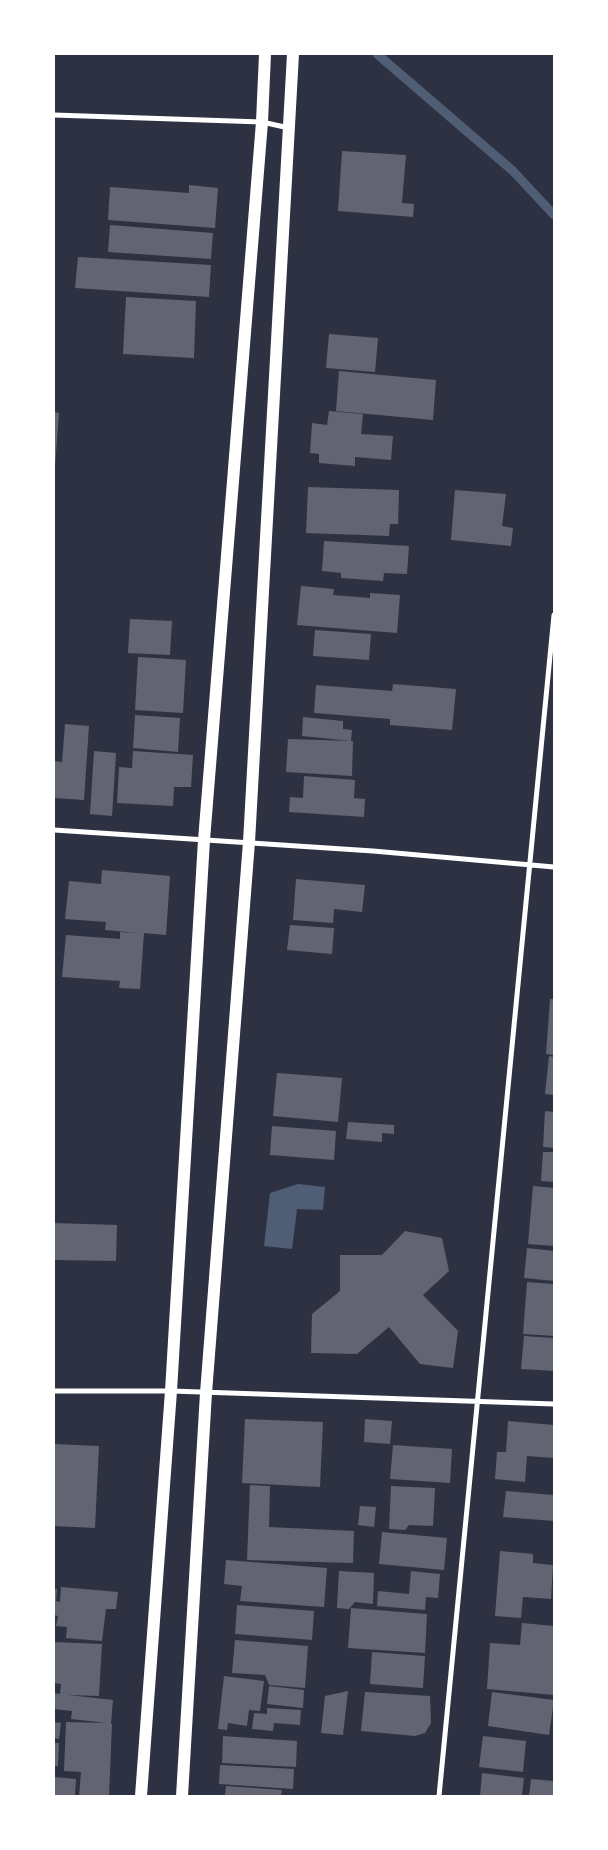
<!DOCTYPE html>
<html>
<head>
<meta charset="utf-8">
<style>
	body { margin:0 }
	#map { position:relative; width:608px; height:1850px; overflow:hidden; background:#2d3142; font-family:"Exo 2",sans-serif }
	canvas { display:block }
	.frame { position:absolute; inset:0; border:55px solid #fff; pointer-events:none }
</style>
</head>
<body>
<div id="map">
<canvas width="608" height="1850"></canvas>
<div class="frame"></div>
</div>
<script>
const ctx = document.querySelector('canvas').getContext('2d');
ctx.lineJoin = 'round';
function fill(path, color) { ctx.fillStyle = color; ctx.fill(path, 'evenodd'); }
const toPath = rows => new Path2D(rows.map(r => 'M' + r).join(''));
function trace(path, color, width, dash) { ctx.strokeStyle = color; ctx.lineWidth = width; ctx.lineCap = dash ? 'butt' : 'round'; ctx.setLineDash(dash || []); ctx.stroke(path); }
fill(toPath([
	[298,1184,325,1187,323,1210,297,1209,292,1249,264,1246,270,1193]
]), '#4f5d75');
trace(toPath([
	[377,54,513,171,554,215]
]), '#4f5d75', 9);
fill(toPath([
	[342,151,406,155,402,203,414,204,413,217,338,211],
	[189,185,218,188,215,228,108,220,110,187,189,193],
	[110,225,213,233,211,259,108,252],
	[78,257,211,265,209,297,75,288],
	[126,297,196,301,194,358,123,354],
	[329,334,378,338,375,372,326,368],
	[339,371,436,380,433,420,336,411],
	[329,411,363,414,361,434,393,436,391,460,355,457,355,466,319,463,319,454,310,453,312,423,327,425],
	[54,412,59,413,55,466,54,466],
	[308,487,399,490,398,524,390,524,389,536,306,533],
	[455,490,506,494,502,526,513,528,511,546,451,540],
	[324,541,409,546,407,574,384,573,383,581,341,578,341,573,322,571],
	[301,586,334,589,333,595,370,598,370,593,400,595,397,633,297,625],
	[130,619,172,621,170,655,128,653],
	[315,630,371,634,369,660,313,656],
	[138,657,186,660,183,713,135,710],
	[393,684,456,689,452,730,390,725,390,719,314,713,316,685,392,691],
	[135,715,180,718,178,752,133,748],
	[303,717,343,721,343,729,352,730,351,741,302,736],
	[65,724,89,726,84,800,54,798,54,761,62,762],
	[288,739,353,741,352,776,286,772],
	[94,751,116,753,112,816,90,814],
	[133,751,193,755,191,787,174,787,173,806,117,803,119,767,132,768],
	[304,776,355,780,354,798,365,799,364,817,289,812,290,797,303,798],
	[102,870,170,876,166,935,144,933,140,989,119,988,120,981,62,977,66,935,120,939,120,932,139,933,105,930,106,922,65,919,69,881,101,884],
	[296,879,365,885,362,912,334,909,333,923,293,920],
	[290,925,334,928,332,954,287,950],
	[550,999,554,999,554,1055,546,1054],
	[549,1056,554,1057,554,1095,545,1094],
	[277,1073,342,1078,338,1122,273,1116],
	[545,1111,554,1112,554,1148,543,1147],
	[348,1122,394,1125,394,1134,382,1133,382,1142,346,1139],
	[272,1126,336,1131,334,1160,270,1155],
	[543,1152,554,1152,554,1182,541,1181],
	[533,1186,554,1188,554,1246,528,1244],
	[54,1223,117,1225,116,1261,54,1260],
	[405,1231,442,1238,449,1271,423,1295,458,1331,453,1368,420,1364,389,1327,357,1354,311,1353,312,1314,340,1291,340,1255,382,1255],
	[527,1248,554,1251,554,1281,524,1278],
	[527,1282,554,1284,554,1336,523,1334],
	[524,1336,554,1338,554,1371,521,1369],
	[245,1419,323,1422,320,1487,242,1483],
	[365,1419,392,1421,390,1444,364,1442],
	[508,1421,554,1425,554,1458,527,1456,525,1482,495,1479,497,1452,506,1452],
	[54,1444,99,1446,95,1528,54,1526],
	[393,1445,452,1449,450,1483,390,1479],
	[250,1485,270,1486,269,1527,354,1531,353,1563,247,1560],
	[391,1486,435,1488,433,1526,409,1525,405,1530,389,1529],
	[506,1491,554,1495,554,1521,503,1517],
	[360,1506,376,1507,374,1527,358,1525],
	[382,1532,447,1538,444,1570,379,1564],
	[500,1551,533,1554,533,1563,553,1565,551,1599,523,1597,521,1618,495,1616],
	[226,1560,327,1568,324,1607,240,1601,242,1586,224,1584],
	[339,1571,374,1573,373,1604,355,1602,349,1609,337,1608],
	[411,1571,440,1574,438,1598,426,1597,425,1610,377,1606,378,1591,409,1594],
	[61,1587,118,1592,116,1609,106,1609,102,1641,66,1638,67,1627,56,1626,58,1616,54,1615,54,1589,57,1589,56,1601,60,1602],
	[237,1605,314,1611,312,1640,235,1634],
	[351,1608,427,1614,425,1653,348,1648],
	[522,1623,554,1626,554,1695,487,1689,490,1643,520,1645],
	[235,1640,308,1646,305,1688,269,1685,265,1675,232,1673],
	[54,1642,102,1644,99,1696,68,1695,113,1700,111,1724,112,1724,109,1796,79,1796,81,1772,64,1771,66,1722,106,1723,71,1719,72,1711,54,1709,54,1693,60,1694,61,1684,54,1683],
	[372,1652,425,1656,423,1688,370,1684],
	[224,1676,264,1681,260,1711,249,1710,247,1726,228,1723,227,1730,218,1729],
	[269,1686,304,1690,303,1708,267,1704],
	[348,1691,343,1735,321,1733,325,1696],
	[365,1692,430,1696,431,1723,425,1733,415,1736,361,1731],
	[492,1692,554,1700,549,1735,488,1726],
	[267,1708,301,1710,300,1725,274,1723,273,1731,252,1729,254,1713,267,1714],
	[54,1722,61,1723,59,1739,54,1738],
	[223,1736,297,1741,296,1767,222,1763],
	[483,1736,526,1741,523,1772,479,1767],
	[54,1743,59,1743,58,1766,54,1766],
	[220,1765,294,1769,293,1789,219,1784],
	[482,1773,524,1778,522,1796,480,1796],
	[54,1777,76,1779,75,1796,54,1796],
	[531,1779,554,1781,553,1796,529,1796],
	[226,1786,282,1790,281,1796,225,1796]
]), '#626471');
trace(toPath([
	[54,115,262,122,289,128],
	[54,830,373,851,554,867],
	[54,1391,171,1391,554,1404],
	[439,1796,554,615]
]), '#fff', 5);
trace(toPath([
	[141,1796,171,1391,204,840,262,122,265,54],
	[182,1796,206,1393,249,842,293,54]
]), '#fff', 12);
</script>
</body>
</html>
